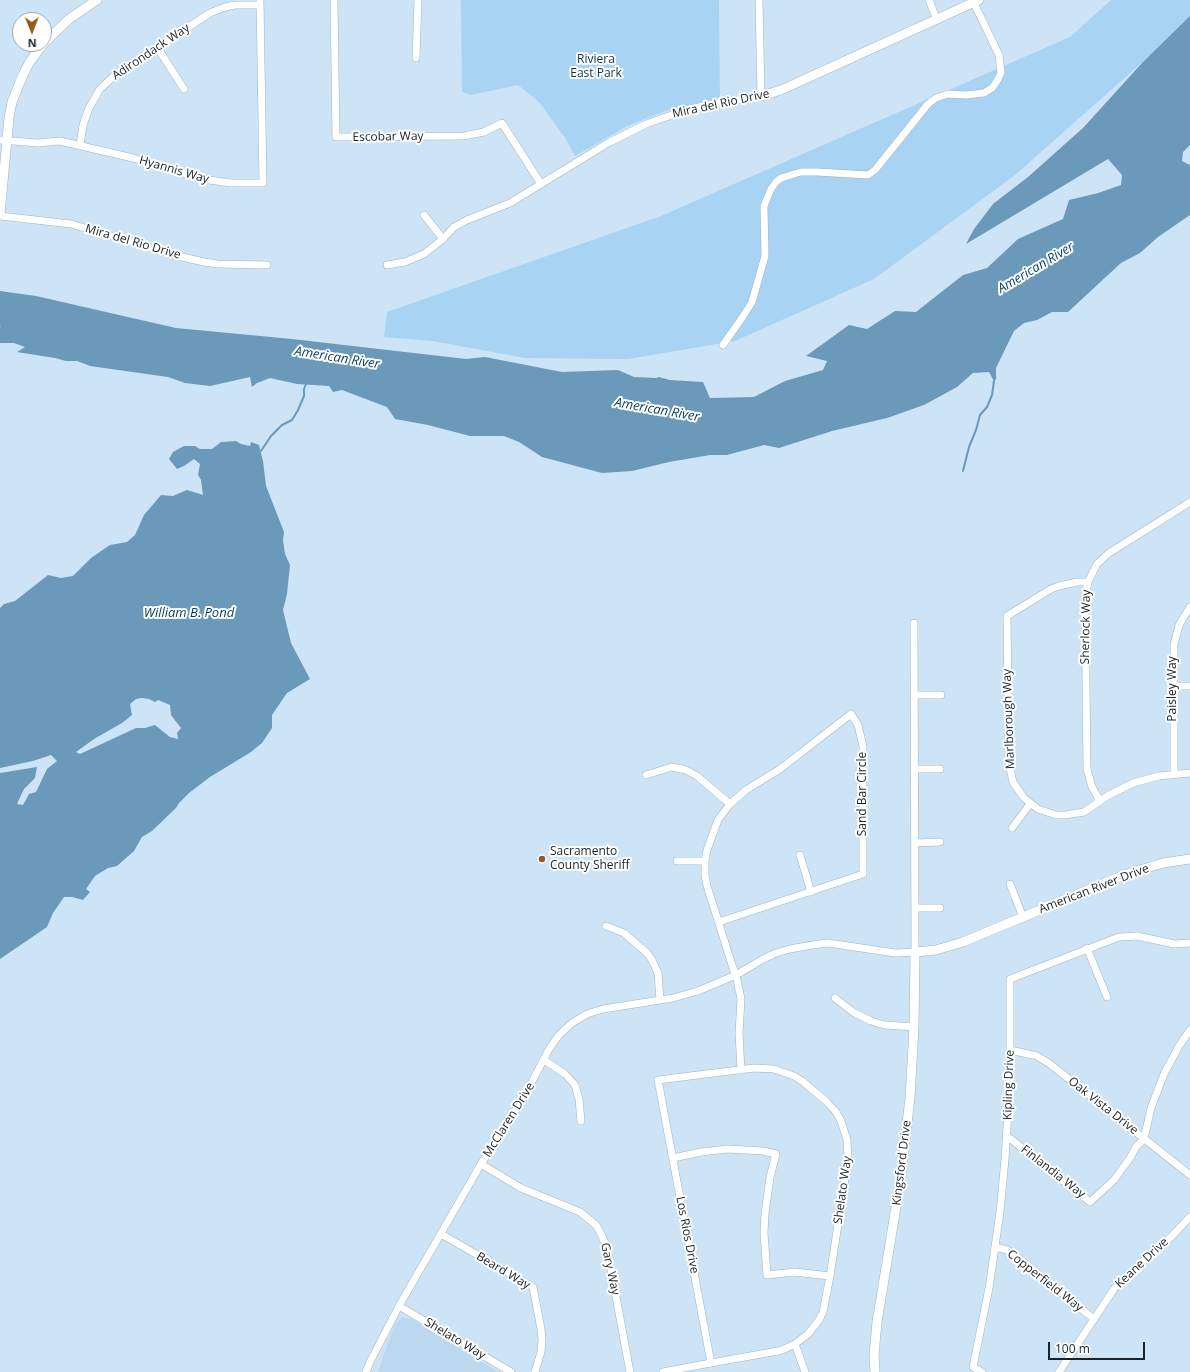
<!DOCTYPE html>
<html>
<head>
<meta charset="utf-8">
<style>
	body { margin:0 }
	#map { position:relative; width:1190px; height:1372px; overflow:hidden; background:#cce4f5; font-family:"Open Sans",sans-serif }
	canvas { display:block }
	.north { position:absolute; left:12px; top:12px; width:40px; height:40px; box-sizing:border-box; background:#fff; border:1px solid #a3a7a9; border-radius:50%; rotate:179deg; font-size:11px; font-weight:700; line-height:16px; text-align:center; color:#1a2329 }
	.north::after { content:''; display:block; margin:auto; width:14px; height:18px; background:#985a20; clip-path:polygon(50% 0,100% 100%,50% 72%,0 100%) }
	.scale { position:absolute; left:1048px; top:1342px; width:97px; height:18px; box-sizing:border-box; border:2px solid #1a2329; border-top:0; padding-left:5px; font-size:12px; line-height:14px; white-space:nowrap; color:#1a2329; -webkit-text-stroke:3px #fff; paint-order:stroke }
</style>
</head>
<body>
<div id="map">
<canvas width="1190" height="1372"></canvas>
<div class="north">N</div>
<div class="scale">100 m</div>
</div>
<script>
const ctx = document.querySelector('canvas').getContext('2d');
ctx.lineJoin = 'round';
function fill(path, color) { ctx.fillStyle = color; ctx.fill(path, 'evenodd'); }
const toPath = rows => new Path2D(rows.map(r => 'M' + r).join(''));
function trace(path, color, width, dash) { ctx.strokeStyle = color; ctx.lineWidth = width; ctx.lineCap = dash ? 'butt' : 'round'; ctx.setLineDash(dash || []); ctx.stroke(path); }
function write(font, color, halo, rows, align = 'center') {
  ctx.font = font + ' "Open Sans",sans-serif'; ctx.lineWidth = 4; ctx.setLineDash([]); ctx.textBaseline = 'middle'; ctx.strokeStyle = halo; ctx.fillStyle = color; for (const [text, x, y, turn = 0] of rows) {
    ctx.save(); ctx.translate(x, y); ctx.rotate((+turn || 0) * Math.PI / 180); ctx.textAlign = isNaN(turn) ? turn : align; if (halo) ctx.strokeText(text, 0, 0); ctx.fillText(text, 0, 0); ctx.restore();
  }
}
fill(toPath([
	[402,1317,411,1319,499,1372,378,1372,394,1326]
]), '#bbd8ef');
fill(toPath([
	[461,0,719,0,720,98,668,110,627,126,575,156,566,139,539,102,518,85,471,95,462,92],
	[1111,0,1190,0,1190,20,1015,175,874,279,735,341,628,359,525,358,433,341,384,337,387,312,661,216,1070,37]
]), '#a9d3f2');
fill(toPath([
	[1190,16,1190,145,1183,152,1182,161,1190,165,1190,215,1158,237,1140,253,1121,263,1068,312,1052,312,1037,320,1024,323,1014,331,996,368,996,379,994,381,989,372,973,373,957,387,924,405,887,418,832,431,779,448,764,445,727,455,710,455,669,462,632,471,602,473,542,457,519,442,504,436,470,436,428,425,395,419,387,407,342,390,333,392,329,386,297,384,270,378,257,383,252,387,250,377,210,386,185,383,168,377,90,366,77,361,66,361,55,358,17,352,25,347,14,343,0,343,0,327,1,326,0,326,0,291,36,296,176,328,292,339,466,359,485,357,562,372,618,370,634,377,656,378,659,377,670,380,703,382,710,398,754,397,785,381,823,370,827,361,806,356,849,325,867,329,895,311,916,312,963,275,987,268,1018,239,1063,219,1069,200,1098,193,1121,185,1122,175,1108,159,966,244,974,229,993,204,1028,177,1083,128,1142,63],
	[236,441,241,444,250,446,251,442,259,445,263,461,266,486,284,532,283,540,285,554,290,565,287,594,283,610,291,643,310,679,287,693,272,715,272,728,262,743,251,752,210,777,189,793,179,803,176,808,152,831,142,837,134,851,117,866,108,868,95,876,86,889,90,892,83,900,72,897,64,897,53,913,47,927,0,959,0,773,37,767,35,778,24,789,17,804,23,805,29,794,36,792,47,769,57,761,51,755,33,761,0,768,0,608,4,604,15,601,48,575,61,578,73,576,91,558,110,545,127,542,135,535,144,515,161,495,173,496,187,490,203,495,201,480,198,475,200,464,194,459,184,466,177,469,169,459,173,452,184,446,195,446,200,449,212,449,221,442],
	[142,698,149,699,155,702,158,700,170,705,171,715,181,728,177,733,178,739,170,737,155,725,145,728,136,728,80,754,76,752,94,739,122,723,132,715,130,704,136,699]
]), '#6b99ba');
trace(toPath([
	[261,451,271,436,282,425,292,420,298,410,304,396,304,389,306,384],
	[963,471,969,447,976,430,980,415,987,407,992,395,994,381]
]), '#6b99ba', 2);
const minor = toPath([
	[334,0,336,137,464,136,484,132,502,123,541,184],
	[929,0,937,20],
	[157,47,184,89],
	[416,58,418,0],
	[0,140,38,143,60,141,133,158,202,179,231,183,263,183,260,0],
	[80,145,83,125,89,108,100,89,116,74,210,13,225,7,235,5,260,5],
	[424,215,443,239],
	[0,216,71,224,178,256,204,262,218,264,267,265],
	[387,265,405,262,424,254,443,239,454,227,467,220,510,203,608,143,646,124,686,110,708,105,761,96,759,0],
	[723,345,742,318,752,302,765,256,764,206,771,189,776,182,781,178,801,172,817,172,868,175,875,170,928,104,936,98,948,94,966,95,984,93,992,88,997,81,1001,73,999,55,974,3],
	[1088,582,1077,582,1059,586,1051,589,1007,616,1009,764,1013,782,1024,798,1038,809,1056,815,1065,815,1084,812,1109,795,1133,783,1159,776,1190,773],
	[1173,686,1190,686],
	[914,695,941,695],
	[915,769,940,769],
	[1174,774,1174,645,1179,625,1190,607],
	[646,775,672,767,686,770,697,776,730,804],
	[1100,801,1092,787,1087,769,1085,598,1088,582,1097,564,1109,553,1190,502],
	[1012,828,1030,804],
	[915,843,940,842],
	[800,855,811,892],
	[677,861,705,861],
	[1010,884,1023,917],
	[915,908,940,908],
	[719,922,863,874,863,746,858,725,851,714,780,769,746,790,730,804,718,820,707,850,705,861,705,875,707,886,733,968,736,975,741,999,739,1033,741,1070],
	[606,926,624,933,647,953,652,960,658,973,660,1000],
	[1087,948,1107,997],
	[835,998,853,1012,871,1021,885,1025,914,1027],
	[1010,1050,1037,1056,1050,1064,1190,1175],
	[544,1060,565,1074,575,1085,579,1099,581,1121],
	[1007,1136,1090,1202,1114,1180,1130,1158,1136,1147,1144,1139,1151,1108,1164,1074,1179,1046,1190,1030],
	[673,1158,701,1152,728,1149,763,1151,776,1154,770,1177,765,1214,764,1233,767,1275,795,1272,830,1276],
	[481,1164,521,1188,580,1212,596,1225,601,1234,607,1248,630,1372],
	[441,1234,533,1287,541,1329,542,1340,541,1352,535,1372],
	[995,1247,1007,1250,1015,1255,1094,1319],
	[399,1306,511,1372],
	[795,1344,805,1372],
	[366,1372,370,1362,399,1306,481,1164,523,1099,549,1049,559,1035,572,1023,587,1014,603,1009,673,998,698,991,736,975,763,959,776,953,790,949,812,945,828,943,895,953,915,952,914,623],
	[663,1372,711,1363,778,1351,782,1350,795,1344,808,1334,819,1320,823,1312,830,1276,848,1160,847,1140,841,1121,836,1112,826,1101,802,1081,794,1076,774,1069,754,1068,658,1080,711,1363],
	[982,1372,973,1367,989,1288,1000,1212,1005,1159,1010,1078,1010,979,1119,937,1137,936,1165,942,1174,944,1190,943],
	[1059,1372,1114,1289,1123,1279,1171,1237,1190,1217]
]);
const tertiary = toPath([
	[44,43,69,19,97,0],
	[761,96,781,90,979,0],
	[0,214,9,118,12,102,22,77,29,63,43,44],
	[875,1372,874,1355,877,1322,900,1183,910,1098,914,1027,915,952,936,950,963,942,1124,875,1163,863,1190,859]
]);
trace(minor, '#9eb4c5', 8);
trace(tertiary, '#9eb4c5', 10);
trace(minor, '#fff', 7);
trace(tertiary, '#fff', 9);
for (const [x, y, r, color] of [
	[542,859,4,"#985a20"]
]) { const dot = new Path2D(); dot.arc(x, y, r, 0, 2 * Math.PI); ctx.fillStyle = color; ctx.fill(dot); trace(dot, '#fff', 1.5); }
write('12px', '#1a2329', '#fff', [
	["Adirondack Way",151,52,-34],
	["Mira del Rio Drive",721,104,-12],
	["Escobar Way",388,137,-1],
	["Hyannis Way",174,170,16],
	["Mira del Rio Drive",133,242,16],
	["Sherlock Way",1086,627,-89],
	["Paisley Way",1173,689,-90],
	["Marlborough Way",1009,719,-92],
	["Sand Bar Circle",863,794,-90],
	["American River Drive",1094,889,-21],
	["Kipling Drive",1009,1085,-88],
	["Oak Vista Drive",1103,1106,38],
	["McClaren Drive",509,1120,-58],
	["Kingsford Drive",902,1163,-83],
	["Finlandia Way",1053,1172,38],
	["Shelato Way",843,1190,-82],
	["Los Rios Drive",687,1235,79],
	["Keane Drive",1142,1263,-43],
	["Gary Way",610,1269,78],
	["Beard Way",503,1271,31],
	["Copperfield Way",1045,1281,38],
	["Shelato Way",455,1339,31]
]);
write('12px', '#0c334b', '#fff', [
	["Riviera",596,60],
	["East Park",596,74]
]);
write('12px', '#1a2329', '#fff', [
	["Sacramento",550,852],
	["County Sheriff",550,866]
], 'left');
write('italic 13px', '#003d5e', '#fff', [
	["American River",1036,268,-31],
	["American River",337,358,9],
	["American River",657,410,10],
	["William B. Pond",189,613]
]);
</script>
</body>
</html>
